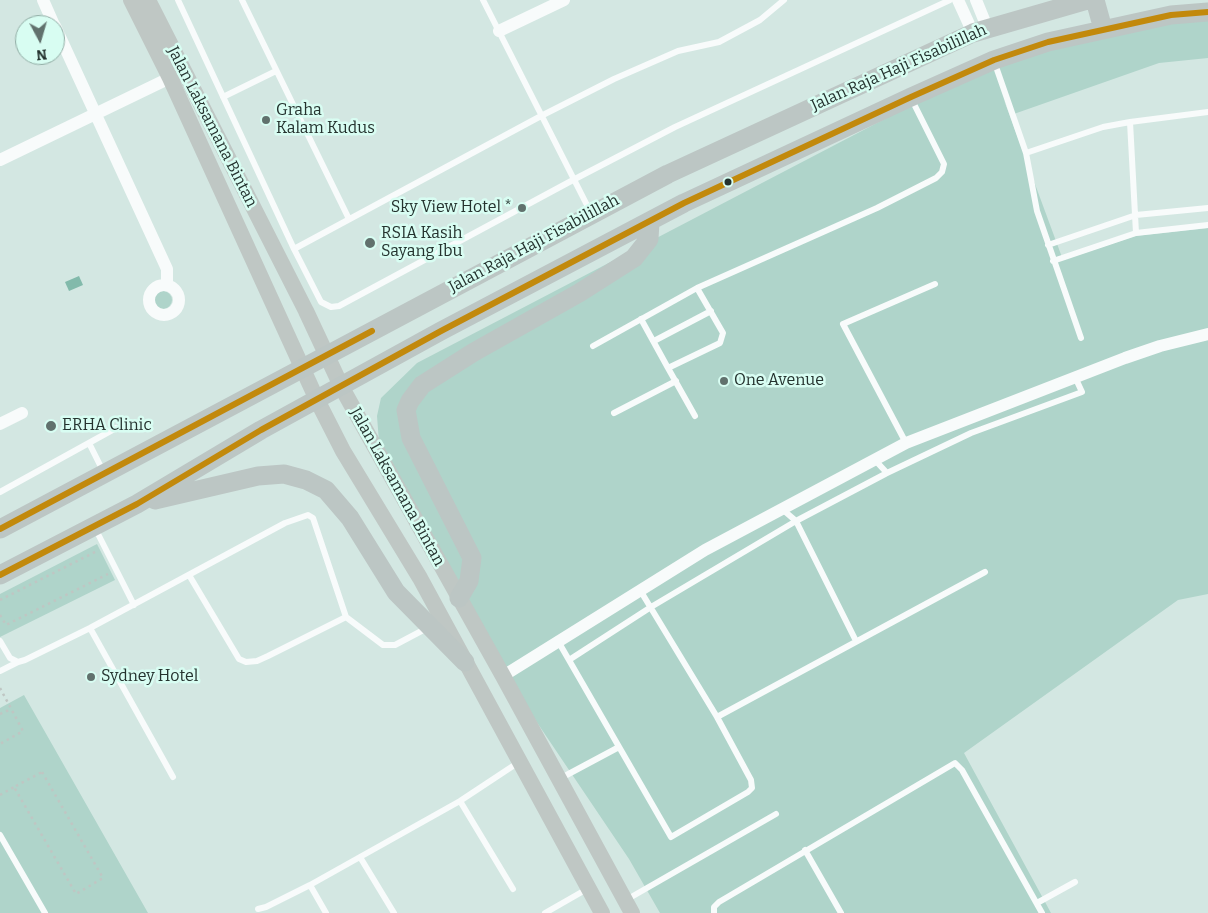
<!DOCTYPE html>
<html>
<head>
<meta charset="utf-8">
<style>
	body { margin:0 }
	#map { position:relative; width:1208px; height:913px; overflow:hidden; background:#d3e7e2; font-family:Bitter,serif }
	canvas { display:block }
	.north { position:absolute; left:15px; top:15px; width:50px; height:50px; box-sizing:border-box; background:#d8fdf2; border:1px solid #90aca4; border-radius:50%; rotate:174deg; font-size:14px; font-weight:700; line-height:20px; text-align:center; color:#24322e }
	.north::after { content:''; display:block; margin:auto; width:18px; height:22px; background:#61716d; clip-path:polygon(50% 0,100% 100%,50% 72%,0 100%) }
</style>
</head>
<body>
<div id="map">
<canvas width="1208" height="913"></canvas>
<div class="north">N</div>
</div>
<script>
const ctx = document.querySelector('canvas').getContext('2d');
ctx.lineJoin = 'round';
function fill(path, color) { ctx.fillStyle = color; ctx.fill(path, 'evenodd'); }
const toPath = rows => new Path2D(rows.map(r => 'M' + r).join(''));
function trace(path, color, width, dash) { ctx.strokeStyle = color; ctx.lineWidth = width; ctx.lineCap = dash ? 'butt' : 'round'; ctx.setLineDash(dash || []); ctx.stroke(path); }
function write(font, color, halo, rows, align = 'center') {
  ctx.font = font + ' Bitter,serif'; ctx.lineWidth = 5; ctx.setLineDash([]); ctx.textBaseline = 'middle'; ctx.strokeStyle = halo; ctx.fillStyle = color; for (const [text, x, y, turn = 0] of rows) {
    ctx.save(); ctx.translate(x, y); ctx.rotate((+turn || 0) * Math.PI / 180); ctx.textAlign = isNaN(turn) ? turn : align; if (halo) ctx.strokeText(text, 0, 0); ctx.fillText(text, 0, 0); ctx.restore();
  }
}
fill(toPath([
	[1208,10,1208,58,1159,63,1011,115,1004,100,1063,260,1135,236,1208,228,1208,594,1178,600,964,753,1051,913,660,913,629,859,505,675,381,468,377,416,381,398,417,363,990,64],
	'154 300a9 9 0 1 1 18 0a9 9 0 1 1-18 0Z',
	[97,544,115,580,0,637,0,594],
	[24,695,148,913,0,913,0,708]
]), '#afd4ca');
fill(toPath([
	[79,276,83,285,69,291,65,282]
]), '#82baab');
trace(toPath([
	[0,600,97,551],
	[0,615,6,625,108,574],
	[0,688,23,731,0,744],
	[0,714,11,709],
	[42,772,103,878,76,894,14,787,42,772],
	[0,795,14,787]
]), '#bfc6c3', 2.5, [2.5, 4]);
trace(toPath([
	[178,0,294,249,321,302,331,307,339,306,573,180,675,127,950,0],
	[242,0,349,219],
	[483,0,591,213],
	[994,61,1026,153,1037,211,1081,338],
	[223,97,276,71],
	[1130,122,1136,233],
	[1026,153,1103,127,1130,122,1208,112],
	[1048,245,1136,215,1208,208],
	[294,249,541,116,614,79,678,51,719,42,760,20,784,0],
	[1053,261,1136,233,1208,225],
	[641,319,668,368,720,343,723,333,697,288],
	[654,341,711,311],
	[593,346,697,288,877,208,936,178,942,172,944,164,911,98],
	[668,368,695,416],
	[614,413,676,381],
	[89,443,103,471],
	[906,443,843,324,935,284],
	[874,459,887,473],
	[0,492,116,428],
	[782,509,796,521,856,641],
	[95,528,134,605],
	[189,575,239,659,246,662,257,661,268,656,346,617],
	[90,628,173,777],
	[0,641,10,658,18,662,25,660,90,628,285,523,308,515,313,518,346,617,383,645,395,645,429,627],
	[558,641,671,837,748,792,752,788,751,780,717,717,640,590],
	[569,660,651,607,796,521,887,473,971,433,1082,392,1075,377],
	[0,671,18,662],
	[717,717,985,572],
	[561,778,619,747],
	[460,801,513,889],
	[0,835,45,913],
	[805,850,841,913],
	[360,857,394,913],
	[310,885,326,913],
	[626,900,776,814],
	[1037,903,1075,882],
	[258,909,266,907,310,885,460,801,519,762],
	[545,913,587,889],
	[714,913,714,907,719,902,955,763,962,770,1042,913]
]), '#f8fbfb', 6);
trace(toPath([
	[43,0,54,25],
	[958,0,973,33],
	[976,0,987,27],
	[55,26,167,269,167,285],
	[499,31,564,0],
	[0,160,178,74],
	'149 300a15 15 0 1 1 30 0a15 15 0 1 1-30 0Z',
	[0,424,22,413],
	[503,676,705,550,906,443,1125,358,1160,346,1208,334]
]), '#f8fbfb', 12);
trace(toPath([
	[131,0,170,78,317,400,343,451,420,578,602,913],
	[148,0,306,311,342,388,503,676,632,913]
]), '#bfc7c4', 16);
trace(toPath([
	[1095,0,1103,29],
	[155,500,258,476,284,474,306,480,326,490,350,518,396,592,465,662],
	[0,529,668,174,973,33,1087,0],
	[0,575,137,504,261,430,441,331,684,203,911,97,994,60,1048,42,1171,15,1208,12],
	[459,598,469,581,472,558,411,438,406,410,410,401,422,385,474,352,579,293,634,258,649,239,650,222]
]), '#bcc6c4', 19);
trace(toPath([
	[0,529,372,331],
	[0,575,137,504,261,430,441,331,684,203,911,97,994,60,1048,42,1171,15,1208,12]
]), '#c2890c', 6);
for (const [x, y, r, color] of [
	[266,120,5,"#61716d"],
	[728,182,4.5,"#24322e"],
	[522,208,5,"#61716d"],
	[370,243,6,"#61716d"],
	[724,381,5,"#61716d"],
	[51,426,6,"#61716d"],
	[91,677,5,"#61716d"]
]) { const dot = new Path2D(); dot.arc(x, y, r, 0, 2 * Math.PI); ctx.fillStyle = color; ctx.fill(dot); trace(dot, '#d8fdf2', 2); }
write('16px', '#24322e', '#d8fdf2', [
	["Jalan Raja Haji Fisabilillah",899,68,-24],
	["Jalan Laksamana Bintan",212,127,63],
	["Jalan Raja Haji Fisabilillah",534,244,-28],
	["Jalan Laksamana Bintan",397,487,61]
]);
write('16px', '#24322e', '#d8fdf2', [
	["Graha",276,111],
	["Kalam Kudus",276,129],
	["Sky View Hotel *",512,208,"right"],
	["RSIA Kasih",381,234],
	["Sayang Ibu",381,252],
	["One Avenue",734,381],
	["ERHA Clinic",62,426],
	["Sydney Hotel",101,677]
], 'left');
</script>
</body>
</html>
